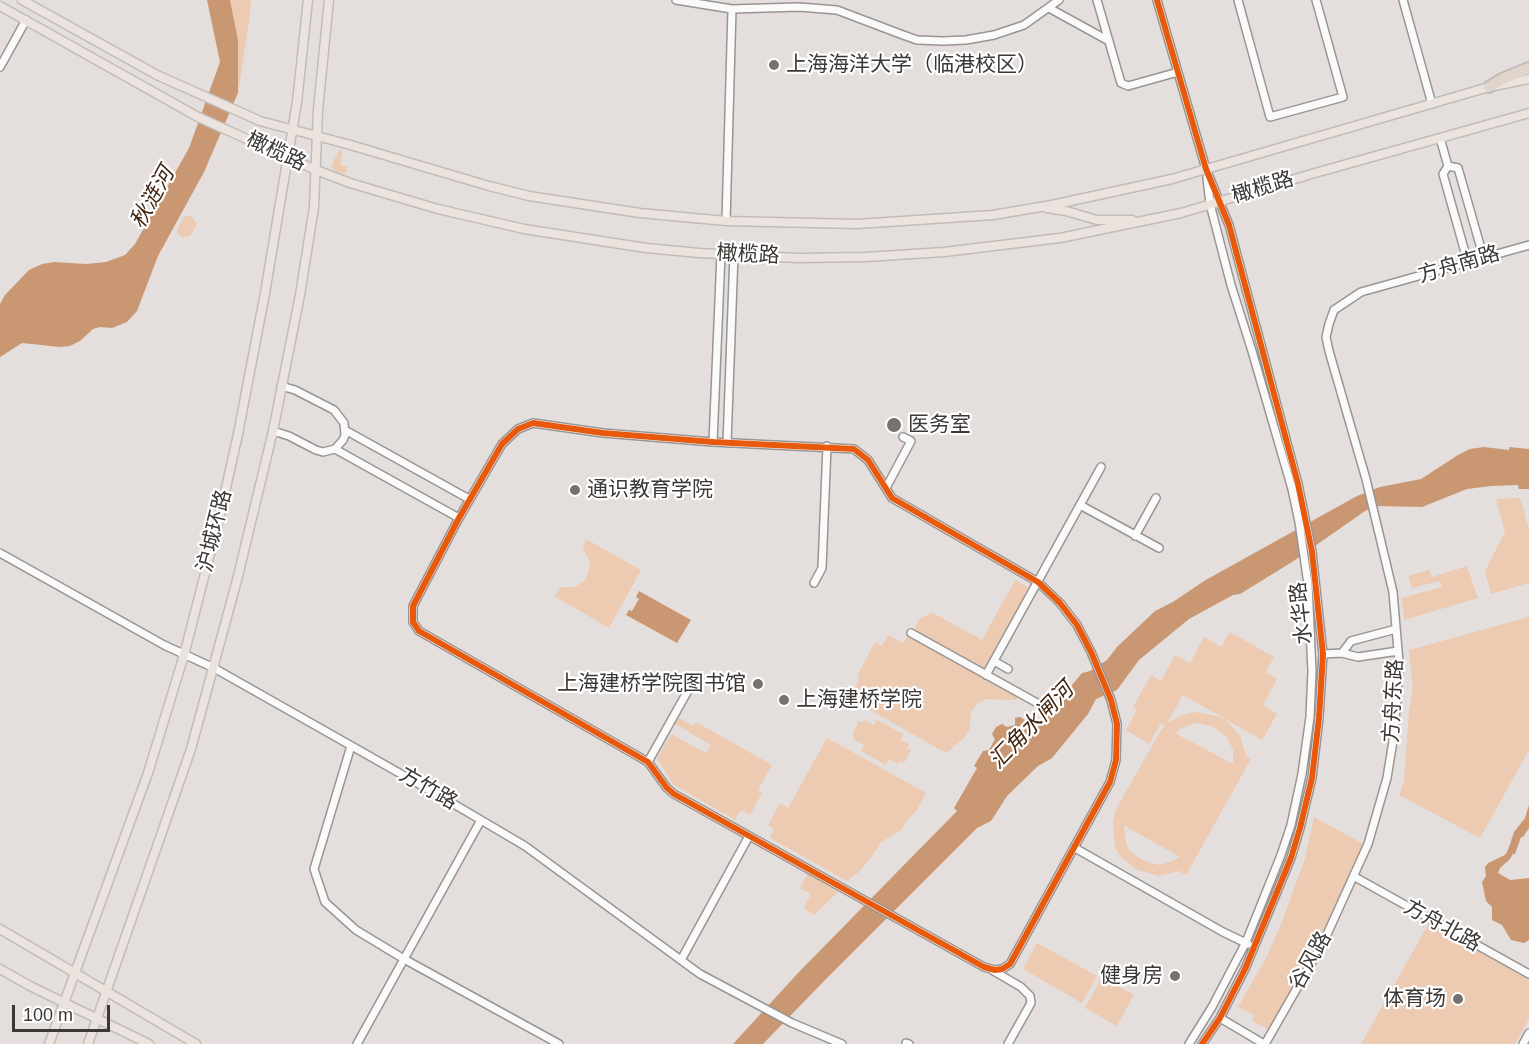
<!DOCTYPE html>
<html>
<head>
<meta charset="utf-8">
<style>
	body { margin:0 }
	#map { position:relative; width:1529px; height:1044px; overflow:hidden; background:#e4dfdc; font-family:Helvetica,sans-serif }
	canvas { display:block }
	.scale { position:absolute; left:12px; top:1005px; width:98px; height:27px; box-sizing:border-box; border:3px solid #3b3835; border-top:0; padding-left:8px; font-size:18px; line-height:21px; white-space:nowrap; color:#3b3835; -webkit-text-stroke:4px #fff; paint-order:stroke }
</style>
</head>
<body>
<div id="map">
<canvas width="1529" height="1044"></canvas>
<div class="scale">100 m</div>
</div>
<script>
const ctx = document.querySelector('canvas').getContext('2d');
ctx.lineJoin = 'round';
function fill(path, color) { ctx.fillStyle = color; ctx.fill(path, 'evenodd'); }
const toPath = rows => new Path2D(rows.map(r => 'M' + r).join(''));
function trace(path, color, width, dash) { ctx.strokeStyle = color; ctx.lineWidth = width; ctx.lineCap = dash ? 'butt' : 'round'; ctx.setLineDash(dash || []); ctx.stroke(path); }
function write(font, color, halo, rows, align = 'center') {
  ctx.font = font + ' Helvetica,"Noto Sans SC",sans-serif'; ctx.lineWidth = 4.5; ctx.setLineDash([]); ctx.textBaseline = 'middle'; ctx.strokeStyle = halo; ctx.fillStyle = color; for (const [text, x, y, turn = 0] of rows) {
    ctx.save(); ctx.translate(x, y); ctx.rotate((+turn || 0) * Math.PI / 180); ctx.textAlign = isNaN(turn) ? turn : align; if (halo) ctx.strokeText(text, 0, 0); ctx.fillText(text, 0, 0); ctx.restore();
  }
}
fill(toPath([
	[230,0,251,0,249,21,238,93,238,40],
	[339,150,342,151,341,165,347,167,346,174,335,171,331,167],
	[191,215,197,224,190,236,182,237,177,233,177,230,184,217],
	[1520,498,1529,529,1529,583,1491,594,1485,571,1505,532,1496,499],
	[586,539,641,570,609,628,554,596,562,587,575,587,586,579,590,566,589,560,583,550],
	[1467,566,1478,598,1404,620,1402,598,1442,587,1439,581,1412,588,1408,576,1429,570,1432,577],
	[1015,580,1029,588,984,669,914,630,920,618,933,613,982,640],
	[1529,617,1529,750,1480,838,1399,795,1404,781,1409,710,1413,688,1409,650],
	[1230,632,1274,657,1266,672,1277,679,1263,705,1277,714,1262,740,1183,695,1167,723,1185,714,1196,712,1217,716,1227,721,1234,729,1240,736,1246,756,1251,759,1186,875,1179,871,1159,876,1137,870,1121,857,1115,847,1113,822,1116,809,1160,732,1165,726,1161,723,1149,744,1126,730,1137,710,1133,707,1151,675,1161,681,1175,655,1190,663,1204,637,1221,647],
	[1196,723,1212,726,1226,736,1233,749,1233,764,1175,733,1182,728],
	[1124,826,1125,826,1180,857,1173,861,1159,865,1142,860,1130,851,1126,843],
	[909,634,1018,695,1016,700,986,699,977,704,971,712,969,731,964,738,946,753,849,698,860,678,857,676,875,642,882,646,888,635,903,643],
	[679,718,693,726,696,722,772,765,758,790,762,793,750,815,741,810,735,820,674,785,657,759,671,734,706,753,711,745,675,724],
	[864,719,874,725,877,720,904,734,901,740,909,744,907,748,911,750,904,763,900,761,898,764,889,759,886,765,861,751,864,745,853,739,855,736,852,735,859,721,863,722],
	[827,738,926,793,917,810,907,820,902,829,894,835,881,842,870,859,860,871,847,881,770,838,774,829,768,825,780,803,788,808],
	[1314,817,1365,845,1353,876,1270,1030,1252,1021,1254,1015,1238,1007,1266,958,1281,924,1305,859],
	[808,873,838,892,814,915,805,909,805,905,811,894,800,888],
	[1429,923,1529,978,1529,1019,1515,1044,1361,1044],
	[1037,943,1097,976,1082,1003,1023,969],
	[1102,977,1134,995,1117,1026,1085,1008]
]), '#edcab2');
fill(toPath([
	[207,0,230,0,238,40,238,93,204,172,158,256,137,311,127,322,112,328,100,327,93,329,80,341,70,346,60,347,22,343,0,357,0,304,5,295,29,270,42,264,55,262,86,264,106,262,125,255,135,244,189,148,220,62],
	[1484,447,1509,450,1509,447,1529,449,1529,489,1519,489,1518,485,1491,486,1467,489,1422,507,1375,506,1365,511,1292,562,1240,594,1233,595,1189,619,1139,660,1117,690,1096,699,1088,714,1052,758,1038,766,1007,796,991,821,977,828,825,980,763,1044,733,1044,798,973,957,811,954,808,977,768,974,766,983,751,989,750,995,739,992,734,996,727,1002,724,1007,727,1015,725,1015,718,1020,717,1028,722,1039,722,1063,700,1067,691,1082,673,1090,671,1107,660,1117,647,1155,611,1173,602,1204,581,1357,496,1380,487,1421,479,1458,455,1470,449],
	[639,591,691,620,677,643,626,615,629,610,632,611,639,599,636,597],
	[1529,805,1529,828,1523,837,1521,837,1515,854,1513,854,1509,860,1500,868,1498,873,1510,880,1529,878,1529,940,1524,943,1511,940,1502,925,1492,920,1492,907,1486,901,1482,882,1486,876,1485,867,1488,863,1505,855,1508,850,1514,832,1525,818]
]), '#ca9773');
const minor = toPath([
	[676,0,732,9,799,7,837,10,903,35,917,40,943,41,966,40,994,35,1024,25,1059,0],
	[1097,0,1121,83,1128,86,1178,72],
	[1157,0,1206,169,1229,225,1298,484,1312,552,1323,654,1319,718,1312,778,1300,828,1291,858,1245,969,1220,1018,1202,1044],
	[1238,0,1270,117,1343,97,1316,0],
	[1403,0,1432,104],
	[1049,8,1109,41],
	[0,67,26,20],
	[1440,138,1448,166],
	[726,221,732,9],
	[1468,263,1443,174,1448,166,1458,168,1484,259],
	[533,423,603,433,713,442,854,449,868,460,892,498,1038,582,1060,603,1077,625,1091,652,1111,700,1117,724,1116,760,1110,782,1010,964,1002,969,995,970,984,967,674,794,667,788,648,762,419,631,413,622,413,606,459,518,502,444,518,429,533,423],
	[345,430,469,499],
	[273,431,289,436,316,450,323,452,335,449,343,440,345,435,344,423,334,410,295,390,281,386],
	[713,442,721,254],
	[727,443,734,254],
	[335,449,459,518],
	[886,488,911,441,903,437],
	[1080,505,1159,548],
	[1135,536,1156,498],
	[0,553,164,645,214,668,447,800,525,846,700,974,792,1023,842,1044],
	[814,583,822,568,827,446],
	[911,633,1039,704],
	[1342,653,1351,641,1396,629],
	[1323,654,1342,653,1358,657,1398,651],
	[994,661,1008,669],
	[986,675,1101,467],
	[351,746,314,869,325,902,356,930,404,959,559,1044],
	[648,762,695,678],
	[1075,848,1223,932,1248,944],
	[1355,877,1529,974],
	[681,960,749,836],
	[992,970,1021,987,1030,996,1031,1003,1008,1044],
	[1220,1018,1264,1044],
	[906,1043,909,1044],
	[357,1044,481,820],
	[1189,1044,1212,1007,1246,942,1281,855,1291,825,1302,774,1310,717,1312,671,1308,584,1299,522,1292,489,1252,351,1231,285,1210,204,1207,178],
	[1265,1044,1324,941,1368,844,1387,778,1393,741,1397,698,1399,662,1393,592,1366,479,1329,351,1326,337,1329,324,1334,310,1361,292,1529,245],
	[1523,1044,1529,1033]
]);
const major = toPath([
	[22,0,157,75,260,121,347,144,489,186,529,196,640,213,726,221,857,224,993,215,1052,205,1172,179,1489,87,1529,79],
	[0,6,198,117,316,170,350,183,438,209,524,229,646,248,699,253,798,258,866,257,944,252,1060,238,1181,213,1315,173,1529,113],
	[1047,208,1066,211,1097,220,1132,220],
	[0,929,196,1044],
	[0,969,30,986,149,1044],
	[49,1044,148,773,184,655,219,519,238,434,265,293,297,102,308,0],
	[88,1044,191,749,237,580,273,431,300,295,314,207,318,110,329,0]
]);
const highway = toPath([
	[1489,87,1502,79,1529,68]
]);
trace(minor, '#999592', 10);
trace(major, '#bfbdbb', 11);
trace(highway, '#bfbdbb', 14);
trace(minor, '#fbfafa', 7);
trace(major, '#ece3de', 8);
trace(highway, '#e1d4ca', 10);
trace(toPath([
	[1157,0,1206,169,1229,225,1298,484,1312,552,1323,654,1319,718,1312,778,1300,828,1291,858,1245,969,1220,1018,1202,1044],
	[533,423,603,433,713,442,854,449,868,460,892,498,1038,582,1060,603,1077,625,1091,652,1111,700,1117,724,1116,760,1110,782,1010,964,1002,969,995,970,984,967,674,794,667,788,648,762,419,631,413,622,413,606,459,518,502,444,518,429,533,423]
]), '#e8590c', 6);
for (const [x, y, r, color] of [
	[774,65,6,"#76726f"],
	[894,425,8,"#76726f"],
	[575,490,6,"#76726f"],
	[758,684,6,"#76726f"],
	[784,700,6,"#76726f"],
	[1175,976,6,"#76726f"],
	[1458,999,6,"#76726f"]
]) { const dot = new Path2D(); dot.arc(x, y, r, 0, 2 * Math.PI); ctx.fillStyle = color; ctx.fill(dot); trace(dot, '#fff', 2); }
write('21px', '#3b3835', '#fff', [
	["上海海洋大学（临港校区）",786,65],
	["医务室",908,425],
	["通识教育学院",587,490],
	["上海建桥学院图书馆",746,684,"right"],
	["上海建桥学院",796,700],
	["健身房",1163,976,"right"],
	["体育场",1446,999,"right"]
], 'left');
write('21px', '#3b3835', '#fff', [
	["橄榄路",276,152,25],
	["橄榄路",1263,188,-17],
	["橄榄路",748,255,3],
	["方舟南路",1459,265,-16],
	["沪城环路",215,531,-76],
	["水华路",1302,613,-96],
	["方舟东路",1394,701,-87],
	["方竹路",428,789,30],
	["方舟北路",1442,926,29],
	["谷风路",1311,961,-61]
]);
write('italic 22px', '#43250f', '#fff', [
	["秋涟河",153,198,-61],
	["汇角水闸河",1032,726,-46]
]);
</script>
</body>
</html>
